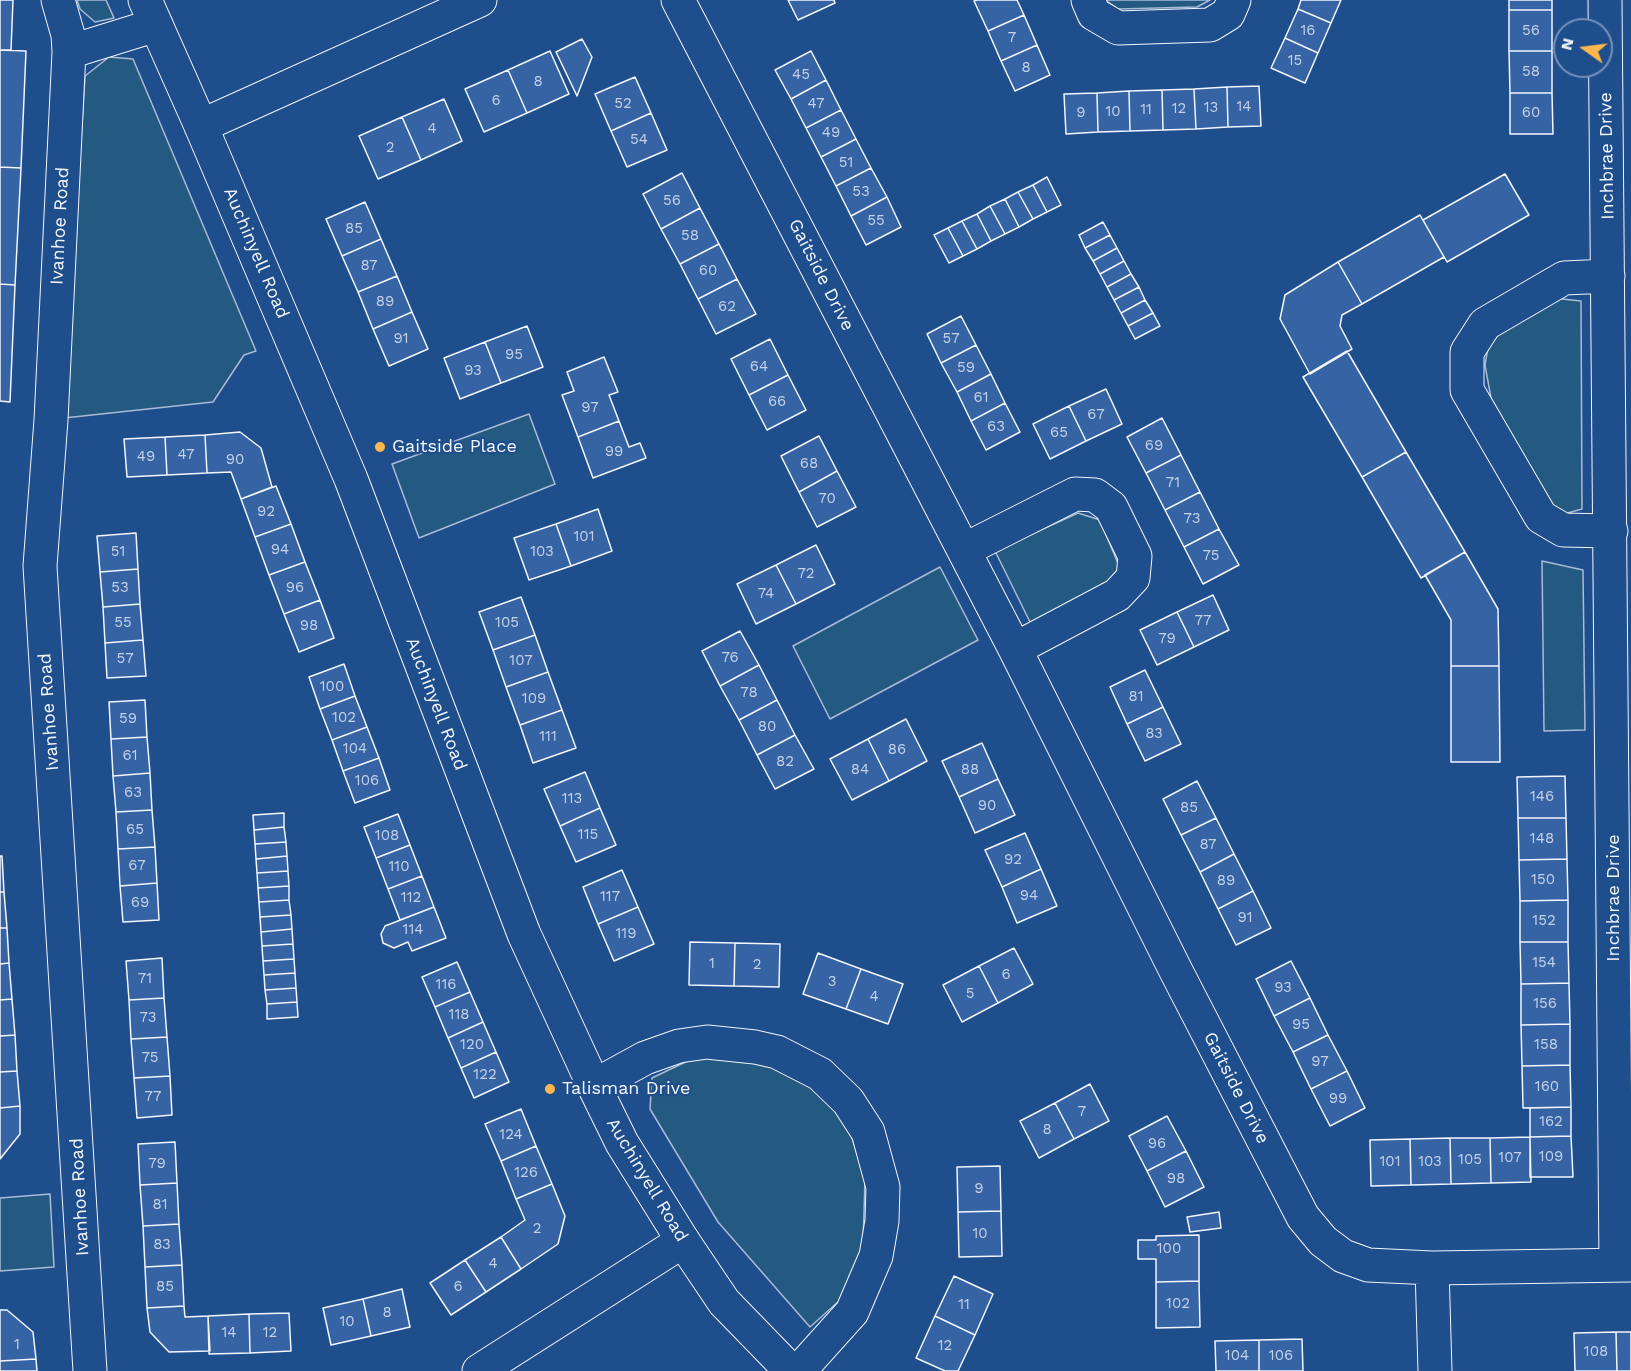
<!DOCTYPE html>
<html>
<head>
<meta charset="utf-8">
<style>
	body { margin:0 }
	#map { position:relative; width:1631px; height:1371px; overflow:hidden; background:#1f4e8c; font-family:"Work Sans",sans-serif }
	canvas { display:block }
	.north { position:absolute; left:1553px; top:18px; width:60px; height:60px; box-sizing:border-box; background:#1f4e8c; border:2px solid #7391ba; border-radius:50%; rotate:284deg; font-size:16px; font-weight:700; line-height:24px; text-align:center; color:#f2f6ff }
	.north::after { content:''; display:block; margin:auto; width:21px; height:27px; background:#ffb74d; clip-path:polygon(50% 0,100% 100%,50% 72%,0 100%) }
</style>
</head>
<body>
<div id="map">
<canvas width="1631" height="1371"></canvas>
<div class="north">N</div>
</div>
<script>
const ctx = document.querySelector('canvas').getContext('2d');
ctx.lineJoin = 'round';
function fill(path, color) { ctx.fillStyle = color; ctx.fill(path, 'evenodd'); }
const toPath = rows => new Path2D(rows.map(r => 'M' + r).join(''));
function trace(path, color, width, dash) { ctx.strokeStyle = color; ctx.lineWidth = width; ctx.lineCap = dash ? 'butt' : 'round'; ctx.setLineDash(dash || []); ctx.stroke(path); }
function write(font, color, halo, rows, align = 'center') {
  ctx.font = font + ' "Work Sans",sans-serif'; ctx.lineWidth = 4.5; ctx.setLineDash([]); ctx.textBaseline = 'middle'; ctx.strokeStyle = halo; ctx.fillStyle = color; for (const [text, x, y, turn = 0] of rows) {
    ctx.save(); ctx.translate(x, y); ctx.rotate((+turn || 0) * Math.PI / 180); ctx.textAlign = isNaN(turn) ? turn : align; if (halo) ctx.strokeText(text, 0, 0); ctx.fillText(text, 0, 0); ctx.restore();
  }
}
const green = toPath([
	[77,0,106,0,114,18,95,22,80,9,77,0],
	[1105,0,1210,0,1197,7,1118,9,1105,0],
	[109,57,133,59,256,351,244,355,213,402,64,418,85,76,109,57],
	[1553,298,1581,301,1582,509,1564,514,1551,504,1491,398,1485,365,1490,336,1553,298],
	[529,414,555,484,419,538,392,464,529,414],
	[1078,513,1100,520,1119,566,1110,586,1031,624,995,551,1078,513],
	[1542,561,1583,570,1585,730,1544,731,1542,561],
	[940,567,978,640,830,719,793,646,940,567],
	[696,1057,760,1059,814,1084,848,1125,865,1179,863,1245,839,1301,810,1327,718,1222,650,1109,652,1078,696,1057],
	[50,1194,54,1267,0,1271,0,1198,50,1194]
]);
fill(green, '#245a82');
trace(green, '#a8bbd7', 1.5);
const building = toPath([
	[0,0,13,0,11,50,0,50,0,0],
	[788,0,834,0,835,3,798,20,788,0],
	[977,0,1017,0,1024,15,988,31,974,1,977,0],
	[1301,0,1341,0,1331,23,1298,9,1301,0],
	[1509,0,1552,0,1552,10,1509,10,1509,0],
	[1298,9,1331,23,1318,53,1285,38,1298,9],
	[1509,10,1552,10,1552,51,1509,51,1509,10],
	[1024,15,1037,45,1001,61,988,31,1024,15],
	[1285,38,1318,53,1305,83,1271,68,1285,38],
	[582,39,592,57,577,96,556,52,582,39],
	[1037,45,1050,75,1015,91,1001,61,1037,45],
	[0,50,26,51,21,168,0,167,0,50],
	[550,51,569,94,527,113,508,70,550,51],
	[811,51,826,80,791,99,775,70,811,51],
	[1509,51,1552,51,1552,93,1510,93,1509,51],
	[508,70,527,113,484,132,465,89,508,70],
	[635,77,651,113,611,131,595,94,635,77],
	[826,80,841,110,806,128,791,99,826,80],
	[1259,86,1261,126,1228,127,1227,87,1259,86],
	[1227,87,1228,127,1196,129,1194,89,1227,87],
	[1194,89,1196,129,1163,130,1162,90,1194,89],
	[1162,90,1163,130,1130,131,1129,91,1162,90],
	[1129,91,1130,131,1098,132,1097,93,1129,91],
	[1097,93,1098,132,1066,134,1064,94,1097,93],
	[1510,93,1552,93,1553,134,1510,134,1510,93],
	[444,99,462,141,421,160,402,117,444,99],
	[841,110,856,139,821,157,806,128,841,110],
	[651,113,667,150,627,167,611,131,651,113],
	[402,117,421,160,378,179,359,136,402,117],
	[856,139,871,168,836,186,821,157,856,139],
	[0,167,21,168,15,285,0,284,0,167],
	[871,168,887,197,851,216,836,186,871,168],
	[682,173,700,208,661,229,643,194,682,173],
	[1505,174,1529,215,1447,262,1423,220,1505,174],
	[1047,177,1061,205,1047,212,1033,185,1047,177],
	[1033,185,1047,212,1033,219,1018,192,1033,185],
	[1018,192,1033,219,1019,227,1005,199,1018,192],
	[887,197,901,227,866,245,851,216,887,197],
	[1005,199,1019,227,1005,234,990,206,1005,199],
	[365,202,381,239,342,256,326,219,365,202],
	[990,206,1005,234,991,241,977,214,990,206],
	[700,208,719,244,680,264,661,229,700,208],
	[977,214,991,241,977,249,962,221,977,214],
	[1420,215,1444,257,1362,304,1338,262,1420,215],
	[962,221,977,249,963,256,948,228,962,221],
	[1103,222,1110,235,1085,248,1079,235,1103,222],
	[948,228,963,256,949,263,934,235,948,228],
	[1110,235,1117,248,1093,261,1085,248,1110,235],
	[381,239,397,276,358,292,342,256,381,239],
	[719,244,737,279,698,299,680,264,719,244],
	[1117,248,1124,261,1100,274,1093,261,1117,248],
	[1124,261,1131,274,1107,287,1100,274,1124,261],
	[1338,262,1362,304,1342,315,1340,326,1352,349,1310,374,1280,319,1285,295,1338,262],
	[1131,274,1139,287,1114,300,1107,287,1131,274],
	[397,276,412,312,373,329,358,292,397,276],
	[737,279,756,314,716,334,698,299,737,279],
	[0,284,15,285,10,402,0,401,0,284],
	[1139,287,1145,300,1121,313,1114,300,1139,287],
	[1145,300,1153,313,1128,326,1121,313,1145,300],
	[412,312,428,349,389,366,373,329,412,312],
	[1153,313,1160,326,1135,339,1128,326,1153,313],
	[961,316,976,345,941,363,927,334,961,316],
	[527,326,543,367,501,383,485,342,527,326],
	[770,339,788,375,749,395,731,359,770,339],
	[485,342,501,383,460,399,444,358,485,342],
	[976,345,991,374,957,392,941,363,976,345],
	[1347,351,1406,452,1362,477,1303,377,1347,351],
	[604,357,618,392,609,395,619,421,578,437,562,395,574,391,567,372,604,357],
	[991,374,1005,403,971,421,957,392,991,374],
	[788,375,806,410,767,430,749,395,788,375],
	[1106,389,1122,424,1086,441,1069,406,1106,389],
	[1005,403,1020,432,986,450,971,421,1005,403],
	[1069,406,1086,441,1050,459,1033,424,1069,406],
	[1162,418,1181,455,1146,473,1127,437,1162,418],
	[619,421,629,447,640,443,646,458,593,478,578,437,619,421],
	[240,432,261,448,272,487,241,499,231,472,207,473,205,435,240,432],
	[205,435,207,473,167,475,165,437,205,435],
	[819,436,837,471,799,492,781,456,819,436],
	[165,437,167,475,127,477,124,439,165,437],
	[1406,452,1465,552,1421,578,1362,477,1406,452],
	[1181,455,1200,492,1165,510,1146,473,1181,455],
	[837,471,856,507,817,527,799,492,837,471],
	[276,486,291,524,255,537,241,499,276,486],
	[1200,492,1219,529,1184,547,1165,510,1200,492],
	[598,509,612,551,571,566,556,524,598,509],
	[291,524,305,562,269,575,255,537,291,524],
	[556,524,571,566,529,580,514,538,556,524],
	[1219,529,1239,565,1203,584,1184,547,1219,529],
	[136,533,138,569,100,572,97,536,136,533],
	[816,545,835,584,796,604,776,565,816,545],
	[1465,552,1498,609,1499,666,1451,666,1451,620,1425,575,1465,552],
	[305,562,320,600,284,614,269,575,305,562],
	[776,565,796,604,756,624,737,584,776,565],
	[138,569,140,604,103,607,100,572,138,569],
	[1213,595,1229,630,1194,647,1177,612,1213,595],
	[521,597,535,635,493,650,479,612,521,597],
	[320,600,334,638,299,652,284,614,320,600],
	[140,604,143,640,105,643,103,607,140,604],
	[1177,612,1194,647,1157,665,1140,630,1177,612],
	[740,631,759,665,720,686,702,651,740,631],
	[535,635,548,672,506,687,493,650,535,635],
	[143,640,146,676,107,678,105,643,143,640],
	[344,664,355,696,320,709,309,677,344,664],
	[759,665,777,700,739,720,720,686,759,665],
	[1451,666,1499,666,1500,762,1451,762,1451,666],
	[1145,670,1163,707,1127,724,1110,687,1145,670],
	[548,672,562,710,520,725,506,687,548,672],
	[355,696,367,727,332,740,320,709,355,696],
	[145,700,147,737,111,739,109,702,145,700],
	[777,700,795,735,757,755,739,720,777,700],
	[1163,707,1181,744,1145,761,1127,724,1163,707],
	[562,710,576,748,533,763,520,725,562,710],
	[906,719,927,761,889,781,868,739,906,719],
	[367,727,379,758,343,771,332,740,367,727],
	[795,735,814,769,775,789,757,755,795,735],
	[147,737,150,773,113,776,111,739,147,737],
	[868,739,889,781,852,800,830,759,868,739],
	[982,743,998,779,959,797,942,761,982,743],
	[379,758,390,790,355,803,343,771,379,758],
	[585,772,600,808,560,826,544,789,585,772],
	[150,773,152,810,116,812,113,776,150,773],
	[1565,776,1566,818,1518,818,1517,777,1565,776],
	[998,779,1015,815,975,833,959,797,998,779],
	[1197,781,1216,818,1181,835,1163,799,1197,781],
	[600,808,616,845,576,862,560,826,600,808],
	[152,810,155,847,118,849,116,812,152,810],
	[284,813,284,827,254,830,253,815,284,813],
	[398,814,410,845,376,858,364,827,398,814],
	[1216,818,1234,854,1200,872,1181,835,1216,818],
	[1518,818,1566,818,1567,859,1519,860,1518,818],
	[284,827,286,842,255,844,254,830,284,827],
	[1025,833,1041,869,1002,887,985,850,1025,833],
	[286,842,287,856,256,859,255,844,286,842],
	[410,845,422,876,388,889,376,858,410,845],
	[155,847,157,883,120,886,118,849,155,847],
	[1234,854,1253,891,1218,909,1200,872,1234,854],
	[0,856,2,856,4,892,0,892,0,856],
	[287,856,288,871,257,873,256,859,287,856],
	[1567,859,1568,900,1520,901,1519,860,1567,859],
	[1041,869,1057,906,1017,923,1002,887,1041,869],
	[622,870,638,907,598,924,583,887,622,870],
	[288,871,289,886,258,888,257,873,288,871],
	[422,876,434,907,400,920,388,889,422,876],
	[157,883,159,920,123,922,120,886,157,883],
	[289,886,289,900,259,902,258,888,289,886],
	[1253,891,1271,928,1236,945,1218,909,1253,891],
	[0,892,4,892,7,928,0,928,0,892],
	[289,900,291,915,260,917,259,902,289,900],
	[1568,900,1568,942,1520,942,1520,901,1568,900],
	[434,907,446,938,412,951,408,942,394,948,383,943,381,934,385,926,434,907],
	[638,907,654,944,614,961,598,924,638,907],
	[291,915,292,929,261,932,260,917,291,915],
	[0,928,7,928,9,963,0,964,0,928],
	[292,929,293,944,262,946,261,932,292,929],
	[690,942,735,943,734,986,689,985,690,942],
	[1520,942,1568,942,1569,983,1521,984,1520,942],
	[735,943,780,944,779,987,734,986,735,943],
	[293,944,294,959,263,961,262,946,293,944],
	[1014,948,1033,984,998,1003,979,966,1014,948],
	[818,953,861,969,846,1009,803,994,818,953],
	[162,958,164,998,129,1000,126,961,162,958],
	[294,959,295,973,264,975,263,961,294,959],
	[1291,961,1310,998,1274,1016,1256,979,1291,961],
	[457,962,470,992,435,1007,422,977,457,962],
	[9,963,12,999,0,1000,0,964,9,963],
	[979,966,998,1003,962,1022,943,985,979,966],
	[861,969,903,984,888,1024,846,1009,861,969],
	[295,973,296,988,265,990,264,975,295,973],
	[1569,983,1570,1024,1521,1025,1521,984,1569,983],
	[296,988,297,1002,267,1004,265,990,296,988],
	[470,992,483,1022,448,1038,435,1007,470,992],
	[164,998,167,1037,131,1039,129,1000,164,998],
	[1310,998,1328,1035,1293,1052,1274,1016,1310,998],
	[12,999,15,1035,0,1036,0,1000,12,999],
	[297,1002,298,1017,267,1019,267,1004,297,1002],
	[483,1022,496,1052,461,1068,448,1038,483,1022],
	[1570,1024,1570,1065,1522,1066,1521,1025,1570,1024],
	[15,1035,17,1071,0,1072,0,1036,15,1035],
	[1328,1035,1347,1071,1311,1089,1293,1052,1328,1035],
	[167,1037,170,1076,134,1078,131,1039,167,1037],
	[496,1052,509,1082,474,1098,461,1068,496,1052],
	[1570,1065,1571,1107,1523,1108,1522,1066,1570,1065],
	[17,1071,20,1106,0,1108,0,1072,17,1071],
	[1347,1071,1365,1108,1330,1126,1311,1089,1347,1071],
	[170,1076,172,1115,137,1118,134,1078,170,1076],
	[1090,1084,1109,1121,1074,1139,1055,1103,1090,1084],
	[1055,1103,1074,1139,1039,1158,1020,1121,1055,1103],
	[20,1106,20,1134,0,1159,0,1108,20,1106],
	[1571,1107,1571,1136,1530,1137,1530,1108,1571,1107],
	[521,1109,536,1146,501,1161,485,1124,521,1109],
	[1167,1116,1186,1151,1147,1171,1129,1136,1167,1116],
	[1571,1136,1573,1177,1530,1177,1530,1137,1571,1136],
	[1530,1137,1531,1182,1491,1183,1490,1138,1530,1137],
	[1450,1138,1451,1184,1411,1185,1410,1139,1450,1138],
	[1450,1138,1490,1138,1491,1183,1451,1184,1450,1138],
	[1410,1139,1411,1185,1371,1186,1370,1140,1410,1139],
	[175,1142,177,1183,140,1185,138,1144,175,1142],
	[536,1146,552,1184,516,1199,501,1161,536,1146],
	[1186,1151,1204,1187,1165,1207,1147,1171,1186,1151],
	[1000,1166,1001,1211,958,1212,957,1167,1000,1166],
	[177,1183,179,1224,143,1226,140,1185,177,1183],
	[552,1184,565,1216,558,1244,521,1269,501,1237,525,1220,516,1199,552,1184],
	[1001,1211,1002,1256,959,1257,958,1212,1001,1211],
	[1219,1212,1221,1228,1190,1232,1187,1217,1219,1212],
	[179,1224,182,1265,145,1267,143,1226,179,1224],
	[1199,1235,1199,1281,1156,1282,1156,1259,1138,1259,1138,1240,1156,1240,1156,1236,1199,1235],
	[501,1237,521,1269,486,1292,465,1260,501,1237],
	[465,1260,486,1292,451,1315,430,1283,465,1260],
	[182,1265,184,1306,147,1308,145,1267,182,1265],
	[954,1276,993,1294,975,1335,935,1316,954,1276],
	[1199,1281,1200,1327,1156,1328,1156,1282,1199,1281],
	[402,1289,410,1327,371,1336,363,1299,402,1289],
	[363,1299,371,1336,331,1345,323,1308,363,1299],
	[184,1306,185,1317,208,1316,210,1351,169,1352,150,1332,147,1308,184,1306],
	[0,1310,7,1310,33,1332,36,1359,0,1361,0,1310],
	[289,1313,291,1351,250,1353,249,1314,289,1313],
	[249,1314,250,1353,209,1354,208,1316,249,1314],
	[935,1316,975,1335,958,1371,945,1371,916,1358,935,1316],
	[1616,1332,1617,1371,1575,1371,1574,1333,1616,1332],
	[1616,1332,1631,1332,1631,1371,1617,1371,1616,1332],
	[1302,1339,1303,1371,1259,1371,1259,1340,1302,1339],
	[1259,1340,1259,1371,1216,1371,1215,1341,1259,1340],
	[36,1359,37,1371,0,1371,0,1361,36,1359]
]);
fill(building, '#3563a3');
trace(building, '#f2f6ff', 1.5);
const street = toPath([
	[58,0,68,35,69,52,51,420,40,566,90,1371],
	[678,0,1015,649,1176,971,1303,1217,1323,1241,1343,1256,1368,1265,1432,1268,1631,1265],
	[1088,0,1094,14,1118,28,1210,25,1228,14,1234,0],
	[1605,0,1616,1265],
	[69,52,156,25],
	[201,126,480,0],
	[1608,276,1564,278,1485,324,1467,352,1467,390,1541,517,1563,530,1611,531],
	[964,550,1075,494,1095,495,1111,507,1135,556,1133,578,1117,595,1015,649],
	[594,1086,645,1058,679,1046,707,1042,755,1047,777,1052,820,1074,848,1101,868,1132,883,1187,882,1221,876,1256,852,1312,799,1371],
	[1432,1268,1435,1371],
	[479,1371,683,1241]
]);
const secondary = toPath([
	[145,0,201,126,351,479,524,934,594,1086,622,1143,683,1241,724,1302,791,1371]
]);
trace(street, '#f2f6ff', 35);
trace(secondary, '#f2f6ff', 35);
trace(street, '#1f4e8c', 33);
trace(secondary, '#1f4e8c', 33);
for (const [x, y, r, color] of [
	[380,447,6,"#ffb74d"],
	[550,1089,6,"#ffb74d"]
]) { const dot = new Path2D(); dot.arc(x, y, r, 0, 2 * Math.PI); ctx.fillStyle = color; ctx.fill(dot); trace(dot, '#1f4e8c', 2); }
write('15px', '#c3d1e8', null, [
	["16",1308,31],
	["56",1531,31],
	["7",1012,38],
	["15",1295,61],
	["8",1026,68],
	["58",1531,72],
	["45",801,75],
	["8",538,82],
	["6",496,101],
	["52",623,104],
	["47",816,104],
	["14",1244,107],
	["13",1211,108],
	["12",1179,109],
	["11",1146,110],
	["10",1113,112],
	["9",1081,113],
	["60",1531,113],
	["4",432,129],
	["49",831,133],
	["54",639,140],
	["2",390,148],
	["51",846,163],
	["53",861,192],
	["56",672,201],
	["55",876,221],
	["85",354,229],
	["58",690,236],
	["87",369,266],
	["60",708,271],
	["89",385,302],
	["62",727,307],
	["91",401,339],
	["57",951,339],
	["95",514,355],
	["64",759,367],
	["59",966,368],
	["93",473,371],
	["61",981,398],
	["66",777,402],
	["97",590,408],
	["67",1096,415],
	["63",996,427],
	["65",1059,433],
	["69",1154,446],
	["99",614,452],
	["47",186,455],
	["49",146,457],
	["90",235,460],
	["68",809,464],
	["71",1173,483],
	["70",827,499],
	["92",266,512],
	["73",1192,519],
	["101",584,537],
	["94",280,550],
	["51",118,552],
	["103",542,552],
	["75",1211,556],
	["72",806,574],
	["53",120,588],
	["96",295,588],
	["74",766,594],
	["77",1203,621],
	["55",123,623],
	["105",507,623],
	["98",309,626],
	["79",1167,639],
	["76",730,658],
	["57",125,659],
	["107",521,661],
	["100",332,687],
	["78",749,693],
	["81",1136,697],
	["109",534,699],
	["102",344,718],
	["59",128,719],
	["80",767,727],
	["83",1154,734],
	["111",548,737],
	["104",355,749],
	["86",897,750],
	["61",130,756],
	["82",785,762],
	["84",860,770],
	["88",970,770],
	["106",367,781],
	["63",133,793],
	["146",1542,797],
	["113",572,799],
	["90",987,806],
	["85",1189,808],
	["65",135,830],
	["115",588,835],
	["108",387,836],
	["148",1542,839],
	["87",1208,845],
	["92",1013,860],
	["67",137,866],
	["110",399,867],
	["150",1543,880],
	["89",1226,881],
	["94",1029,896],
	["117",610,897],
	["112",411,898],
	["69",140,903],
	["91",1245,918],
	["152",1544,921],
	["114",413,930],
	["119",626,934],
	["154",1544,963],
	["1",712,964],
	["2",757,965],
	["6",1006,975],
	["71",145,979],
	["3",832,982],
	["116",446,985],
	["93",1283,988],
	["5",970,994],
	["4",874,997],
	["156",1545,1004],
	["118",459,1015],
	["73",148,1018],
	["95",1301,1025],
	["120",472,1045],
	["158",1546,1045],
	["75",150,1058],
	["97",1320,1062],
	["122",485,1075],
	["160",1547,1087],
	["77",153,1097],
	["99",1338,1099],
	["7",1082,1112],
	["162",1551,1122],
	["8",1047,1130],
	["124",511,1135],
	["96",1157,1144],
	["109",1551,1157],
	["107",1510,1158],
	["105",1470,1160],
	["101",1390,1162],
	["103",1430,1162],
	["79",157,1164],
	["126",526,1173],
	["98",1176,1179],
	["9",979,1189],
	["81",160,1205],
	["2",537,1229],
	["10",980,1234],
	["83",162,1245],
	["100",1169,1249],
	["4",493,1264],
	["85",165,1287],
	["6",458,1287],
	["102",1178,1304],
	["11",964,1305],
	["8",387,1313],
	["10",347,1322],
	["14",229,1333],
	["12",270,1333],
	["1",17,1345],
	["12",945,1346],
	["108",1596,1352],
	["104",1237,1356],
	["106",1281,1356]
]);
write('18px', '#f2f6ff', '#1f4e8c', [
	["Inchbrae Drive",1607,156,-91],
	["Ivanhoe Road",60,226,-87],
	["Auchinyell Road",256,253,67],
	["Gaitside Drive",821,275,63],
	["Auchinyell Road",436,704,69],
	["Ivanhoe Road",49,712,-94],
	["Inchbrae Drive",1614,898,-90],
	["Gaitside Drive",1236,1088,63],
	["Auchinyell Road",647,1180,59],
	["Ivanhoe Road",80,1197,-93]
]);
write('18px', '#f2f6ff', '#1f4e8c', [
	["Gaitside Place",392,447],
	["Talisman Drive",562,1089]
], 'left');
</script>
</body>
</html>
